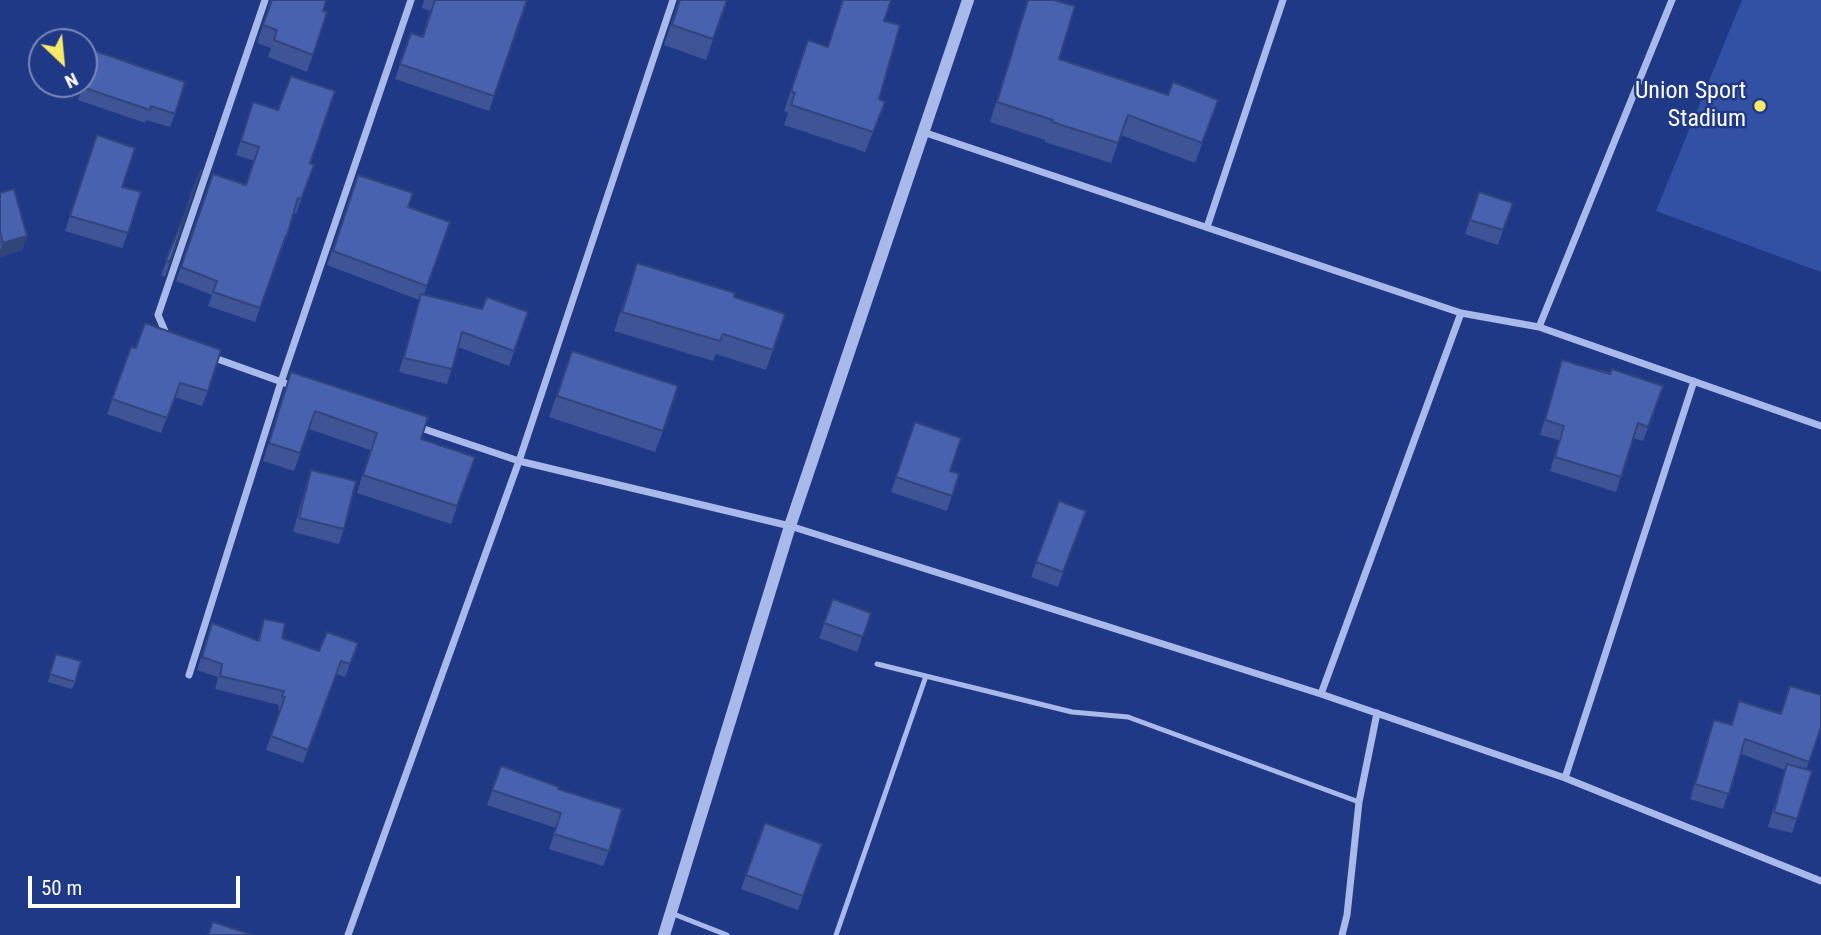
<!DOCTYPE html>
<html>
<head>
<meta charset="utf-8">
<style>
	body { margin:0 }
	#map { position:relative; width:1821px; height:935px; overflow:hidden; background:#1f3986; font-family:"Roboto Condensed",sans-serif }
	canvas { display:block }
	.north { position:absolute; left:28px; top:28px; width:70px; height:70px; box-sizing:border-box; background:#1f3986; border:2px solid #7988b6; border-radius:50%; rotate:154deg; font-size:19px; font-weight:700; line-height:28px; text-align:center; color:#fff }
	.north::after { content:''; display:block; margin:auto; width:24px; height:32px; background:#f8ea69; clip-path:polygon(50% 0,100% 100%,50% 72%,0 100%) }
	.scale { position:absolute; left:28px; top:876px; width:212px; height:32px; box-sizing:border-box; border:4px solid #fff; border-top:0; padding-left:9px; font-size:21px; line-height:24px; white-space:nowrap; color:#fff; -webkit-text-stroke:5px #1f3986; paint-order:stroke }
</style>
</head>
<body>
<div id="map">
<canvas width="1821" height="935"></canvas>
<div class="north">N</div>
<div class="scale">50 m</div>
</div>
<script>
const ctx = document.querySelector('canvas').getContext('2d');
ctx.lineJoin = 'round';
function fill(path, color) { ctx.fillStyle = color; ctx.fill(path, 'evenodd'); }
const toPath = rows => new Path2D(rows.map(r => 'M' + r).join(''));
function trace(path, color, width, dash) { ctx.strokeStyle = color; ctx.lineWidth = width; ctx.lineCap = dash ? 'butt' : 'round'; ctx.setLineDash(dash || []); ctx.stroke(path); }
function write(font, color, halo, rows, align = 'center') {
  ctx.font = font + ' "Roboto Condensed",sans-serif'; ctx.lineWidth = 5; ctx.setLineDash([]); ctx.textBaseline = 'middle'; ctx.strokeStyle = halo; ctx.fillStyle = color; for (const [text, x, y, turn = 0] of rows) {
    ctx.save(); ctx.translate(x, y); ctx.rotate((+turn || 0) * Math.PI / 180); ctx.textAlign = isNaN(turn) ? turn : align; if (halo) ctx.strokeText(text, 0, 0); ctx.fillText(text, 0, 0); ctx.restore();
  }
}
fill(toPath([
	[1742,0,1821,0,1821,272,1656,211]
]), '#3351a4');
trace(toPath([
	[877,664,1072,712,1128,717,1359,802],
	[671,913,727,935],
	[836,935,926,676]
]), '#a9baea', 5);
trace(toPath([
	[923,132,1461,313,1539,327,1821,426],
	[1207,227,1283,0],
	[1539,327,1672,0],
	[167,336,158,315,265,0],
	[209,356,293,386],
	[418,427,519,461,790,526,1321,694,1565,778,1821,881],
	[189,675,281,382,411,0],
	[1321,694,1461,313],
	[1565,778,1694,381],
	[348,935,519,461,673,0],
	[1342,935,1347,915,1359,802,1377,713]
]), '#a9baea', 7);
trace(toPath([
	[664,935,790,526,968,0]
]), '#a9baea', 12);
fill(toPath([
	[271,0,326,0,323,11,313,55,307,72,268,57,271,48,257,43],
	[424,0,527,0,489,111,395,79,411,33,422,37,430,11,422,8],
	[679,0,727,0,706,60,664,45],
	[1028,0,1059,59,1168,95,1218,100,1195,163,1121,135,1111,163,1045,142,1045,140,990,122],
	[884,21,877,122,865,152,784,125,788,113,784,111,808,40,827,46],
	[162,75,175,114,170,127,146,120,145,123,78,100,83,84],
	[253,102,310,163,314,165,296,214,294,213,287,235,282,249,281,249,255,322,208,306,212,295,176,281,213,174,246,185,254,161,236,155],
	[92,150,128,233,122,248,65,231],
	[201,170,165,277,161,275,187,209,186,208,191,194],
	[358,175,408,207,427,286,424,294,482,309,528,312,509,366,458,347,447,384,399,372,419,300,327,265],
	[1479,192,1513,203,1498,245,1465,234],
	[0,193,27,236,22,250,0,257],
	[637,263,734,297,773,350,766,370,716,354,713,361,614,331],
	[131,347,208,391,202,406,175,397,161,433,107,414],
	[572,351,663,431,655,452,549,417],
	[1562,360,1663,386,1643,441,1633,438,1616,492,1550,471,1559,440,1540,435],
	[291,372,421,439,475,457,451,524,357,493,370,450,309,429,294,471,263,461],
	[915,422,950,471,959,474,947,511,891,492],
	[311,470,344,529,339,544,293,532,306,485],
	[1059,501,1086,511,1058,587,1031,577],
	[833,599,871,613,857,652,819,638],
	[264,619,282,638,319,651,358,643,345,677,336,674,303,763,266,750,280,710,278,710,279,705,215,689,218,677,197,670,212,623,258,640],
	[54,661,75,682,72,689,48,682],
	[1790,686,1821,727,1806,770,1797,819,1792,833,1768,827,1785,770,1741,754,1723,809,1690,799,1714,720,1731,724,1739,701,1781,713],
	[501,766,558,789,609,851,603,866,549,849,556,828,487,805],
	[822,844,798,910,741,889,746,875]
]), '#3e5496');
fill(toPath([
	[27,236,22,250,0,257,0,251,3,243]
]), '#32457a');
const building = toPath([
	[272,0,326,0,323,11,327,12,313,55,274,40,277,30,263,25,272,0],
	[435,0,527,0,494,96,400,64,411,33,423,37,435,0],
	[680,0,727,0,713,39,672,25,680,0],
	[843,0,891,0,884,21,900,25,879,99,885,102,873,132,791,105,795,93,791,91,808,40,828,47,843,0],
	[1028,0,1053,0,1075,6,1059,59,1168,95,1173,82,1218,100,1202,143,1128,115,1118,143,1052,122,1053,120,997,102,1028,0],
	[95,51,185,82,175,114,151,106,150,110,82,87,95,51],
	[291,76,335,91,310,163,314,165,301,199,298,198,287,235,286,235,260,308,213,292,217,281,181,267,213,174,246,185,259,147,241,141,253,102,278,110,291,76],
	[97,135,135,148,122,187,141,192,128,233,70,216,97,135],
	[201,170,170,262,166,260,193,194,191,194,201,170],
	[358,175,413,193,408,207,450,222,427,286,333,251,358,175],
	[14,189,27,236,3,243,0,232,0,193,14,189],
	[1479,192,1513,203,1503,230,1470,220,1479,192],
	[637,263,735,293,734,297,785,314,773,350,723,334,720,341,622,312,637,263],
	[421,294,482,309,487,297,528,312,514,351,462,332,452,369,404,358,421,294],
	[145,323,221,350,208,391,180,383,167,418,112,399,131,347,136,348,145,323],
	[572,351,678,386,663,431,557,396,572,351],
	[1562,360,1610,374,1612,369,1663,386,1648,427,1638,423,1621,477,1555,457,1564,426,1545,420,1562,360],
	[291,372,428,417,421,439,475,457,457,506,363,475,377,433,315,411,300,453,269,443,291,372],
	[915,422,961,438,950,471,959,474,952,496,896,477,915,422],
	[311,470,356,481,344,529,299,518,311,470],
	[1059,501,1086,511,1063,572,1036,562,1059,501],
	[833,599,871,613,863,637,824,623,833,599],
	[264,619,285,623,282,638,319,651,327,632,358,643,350,664,341,661,308,750,271,736,285,697,282,696,284,691,220,676,222,664,202,657,212,623,259,641,264,619],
	[56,654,81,661,75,682,50,674,56,654],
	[1790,686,1821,695,1821,727,1809,762,1745,739,1729,794,1695,784,1714,720,1732,725,1739,701,1781,714,1790,686],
	[1787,764,1812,771,1797,819,1774,812,1787,764],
	[501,766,559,787,558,789,622,809,609,851,554,834,561,813,492,790,501,766],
	[765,823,822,844,803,896,746,875,765,823],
	[213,922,253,935,208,935,213,922]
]);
fill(building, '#4862af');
trace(building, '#32457a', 2);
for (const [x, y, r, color] of [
	[1760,106,7,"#f8ea69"]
]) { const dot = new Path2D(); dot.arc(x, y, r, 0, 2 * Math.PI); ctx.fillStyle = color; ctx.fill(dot); trace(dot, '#1f3986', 2.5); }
write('24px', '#fff', '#1f3986', [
	["Union Sport",1746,92],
	["Stadium",1746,120]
], 'right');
</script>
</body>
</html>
